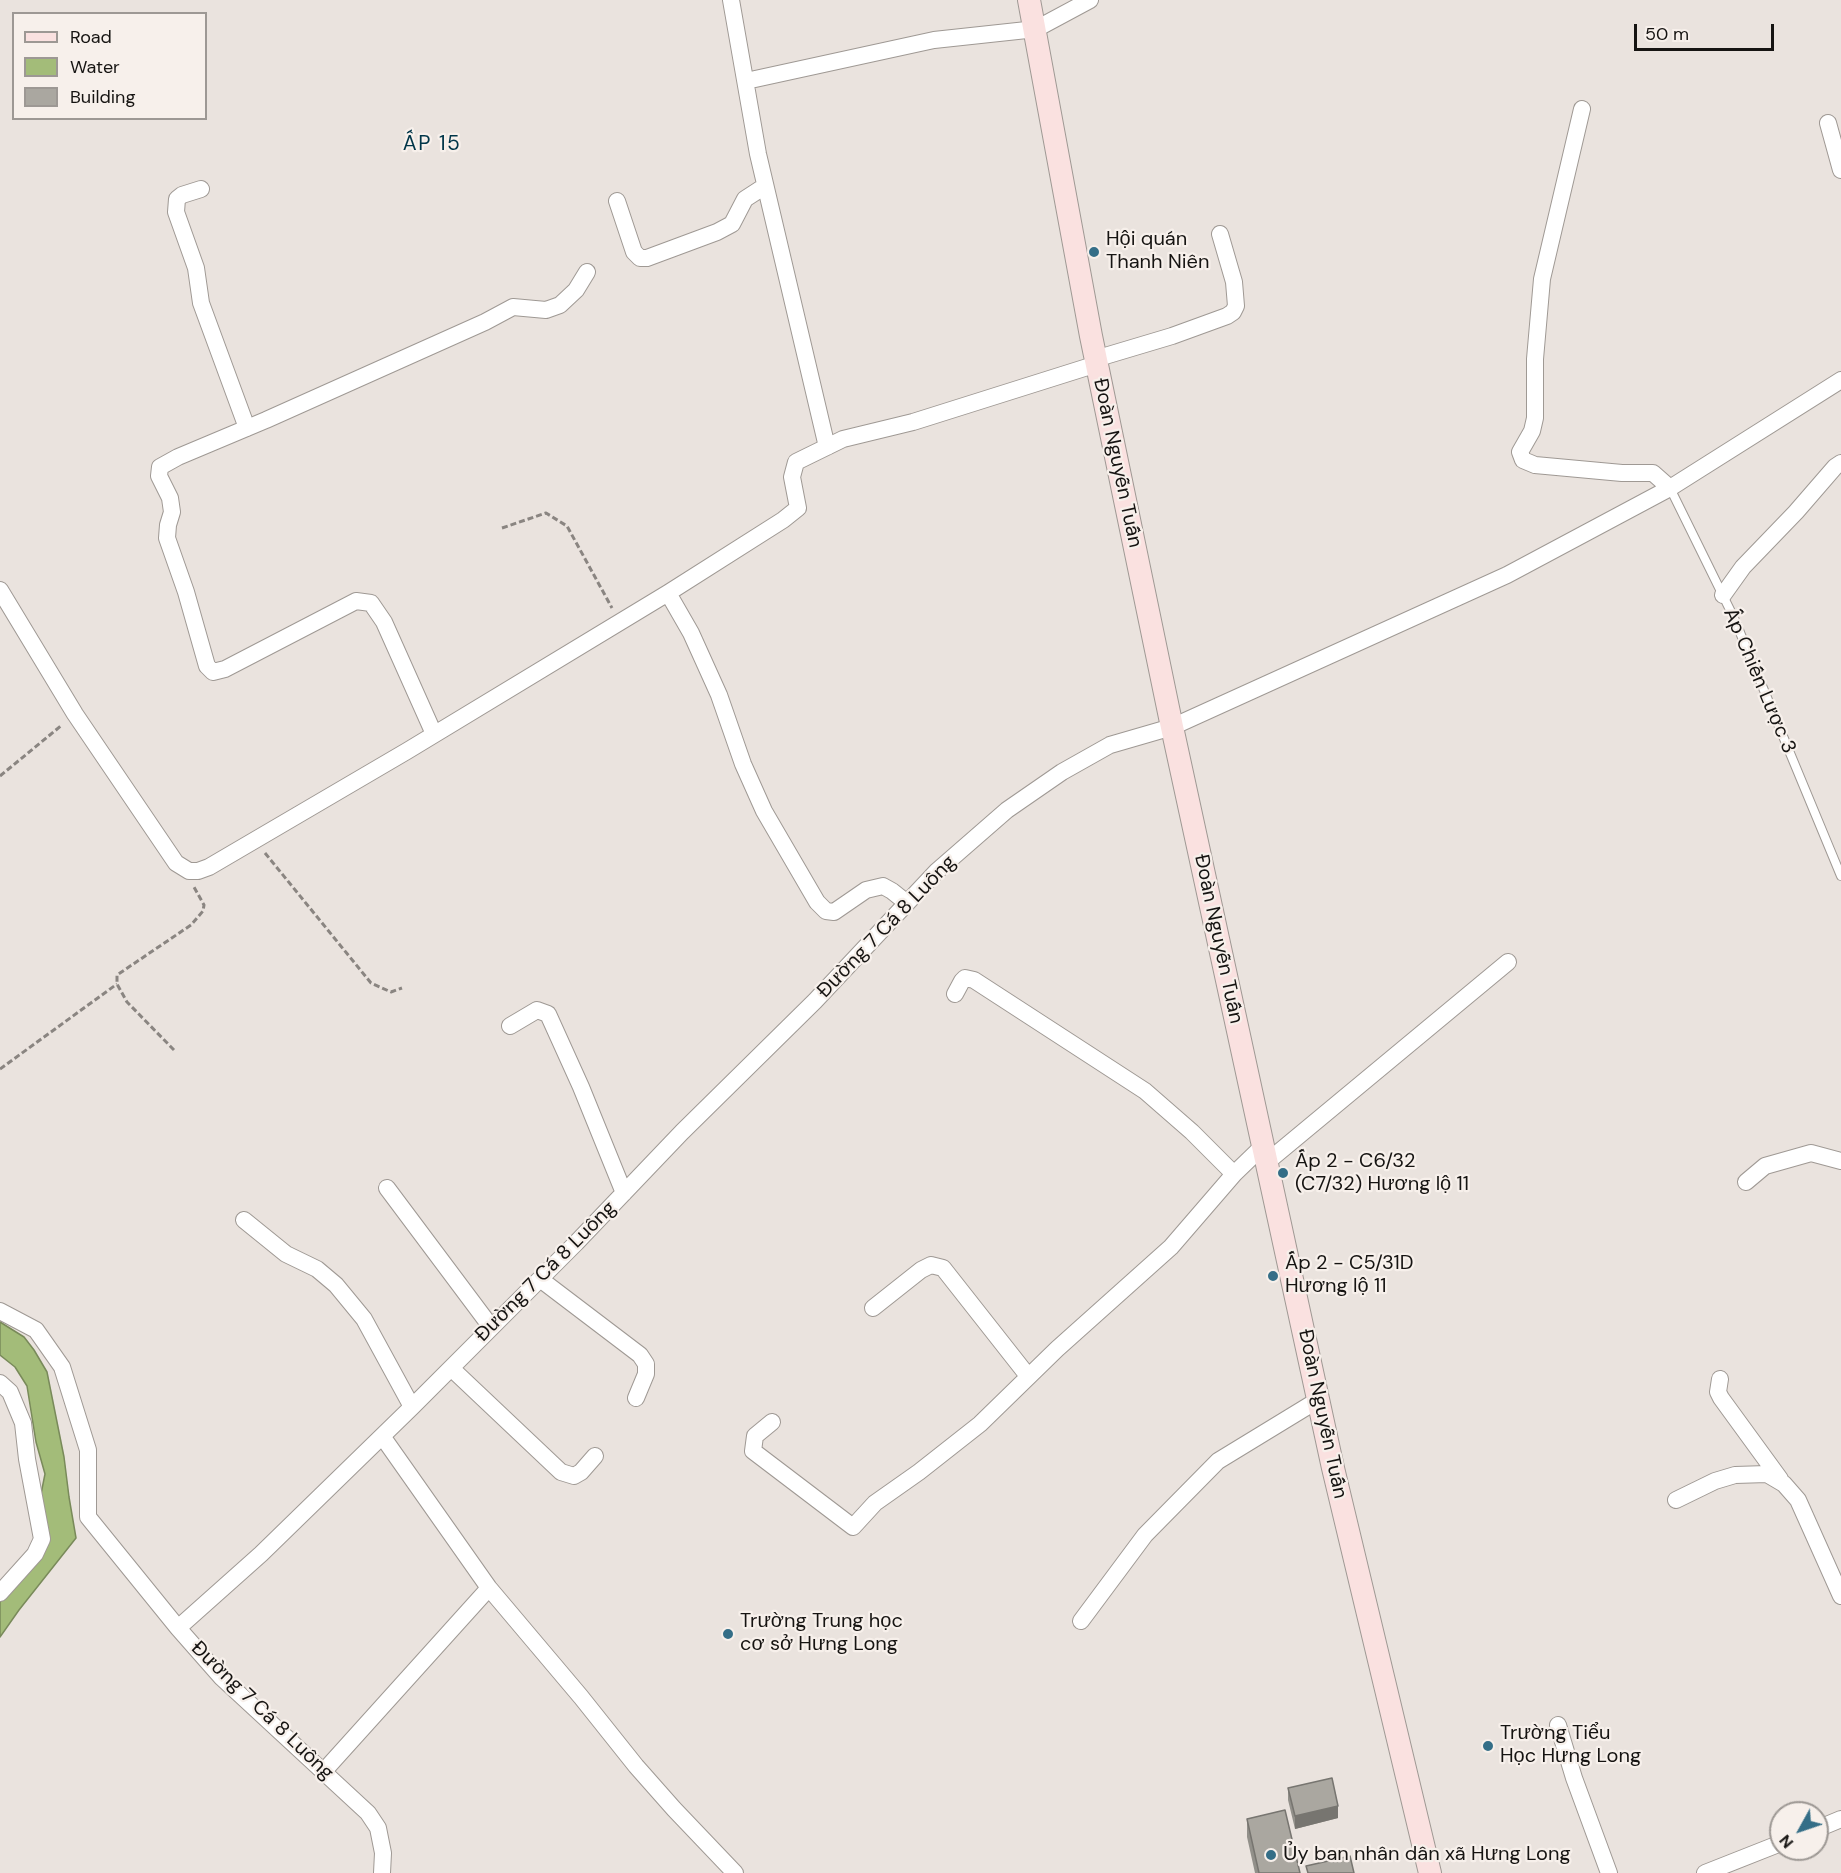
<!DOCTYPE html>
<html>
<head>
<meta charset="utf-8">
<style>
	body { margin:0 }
	#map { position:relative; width:1841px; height:1873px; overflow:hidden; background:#eae3de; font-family:"DM Sans",sans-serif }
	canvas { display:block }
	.legend { position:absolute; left:12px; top:12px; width:195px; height:108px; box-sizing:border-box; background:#f7f0eb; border:2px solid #9d9894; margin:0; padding:8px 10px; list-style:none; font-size:18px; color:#161412 }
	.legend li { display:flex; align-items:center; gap:12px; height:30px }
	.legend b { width:30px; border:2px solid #9d9894 }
	.north { position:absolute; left:1769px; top:1801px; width:60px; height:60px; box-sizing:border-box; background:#f7f0eb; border:2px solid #9d9894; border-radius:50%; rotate:230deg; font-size:16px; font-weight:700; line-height:24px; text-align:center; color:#161412 }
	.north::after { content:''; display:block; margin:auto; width:21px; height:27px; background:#346e87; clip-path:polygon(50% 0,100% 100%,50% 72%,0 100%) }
	.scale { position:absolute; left:1634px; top:24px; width:140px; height:27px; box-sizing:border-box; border:3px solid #161412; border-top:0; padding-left:8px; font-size:18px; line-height:21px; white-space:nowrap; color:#161412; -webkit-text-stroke:4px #f7f0eb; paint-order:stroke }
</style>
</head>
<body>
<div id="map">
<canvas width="1841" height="1873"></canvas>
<ul class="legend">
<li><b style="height:8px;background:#fae1e0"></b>Road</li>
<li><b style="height:16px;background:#a3bc79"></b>Water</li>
<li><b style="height:16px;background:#aaa7a0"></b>Building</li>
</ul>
<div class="north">N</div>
<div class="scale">50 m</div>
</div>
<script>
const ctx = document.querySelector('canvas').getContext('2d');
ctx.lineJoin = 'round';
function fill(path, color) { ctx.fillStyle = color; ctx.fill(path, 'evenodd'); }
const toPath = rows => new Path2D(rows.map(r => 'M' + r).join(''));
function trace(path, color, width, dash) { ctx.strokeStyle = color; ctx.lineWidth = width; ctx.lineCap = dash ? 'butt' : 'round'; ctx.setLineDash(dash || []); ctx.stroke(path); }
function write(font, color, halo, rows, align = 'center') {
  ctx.font = font + ' "DM Sans",sans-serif'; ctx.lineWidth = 4.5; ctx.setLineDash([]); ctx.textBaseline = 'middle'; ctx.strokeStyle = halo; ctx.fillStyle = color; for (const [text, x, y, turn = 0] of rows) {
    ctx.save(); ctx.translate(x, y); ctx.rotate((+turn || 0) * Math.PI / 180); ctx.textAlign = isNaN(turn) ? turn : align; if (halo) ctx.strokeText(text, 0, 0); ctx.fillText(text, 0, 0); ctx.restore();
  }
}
const water = toPath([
	[0,1322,24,1337,34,1350,47,1372,64,1457,69,1497,76,1538,19,1610,0,1637,0,1600,34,1561,41,1494,45,1474,36,1442,27,1386,15,1367,0,1355,0,1322]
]);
fill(water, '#a3bc79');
trace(water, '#798a5a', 1.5);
const lane = toPath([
	[1670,488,1734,618,1841,876]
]);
const street = toPath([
	[731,0,758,154,827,447],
	[746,81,934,40,1036,29,1090,0],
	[1582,109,1542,279,1535,359,1535,418,1532,431,1520,452,1523,460,1535,465,1622,473,1653,473,1670,488],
	[1828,123,1841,170],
	[201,189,182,195,177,199,176,212,196,268,201,303,247,428],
	[617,201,634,252,640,258,647,258,717,232,732,224,745,199,765,186],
	[1095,359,1172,336,1227,316,1233,312,1236,306,1234,282,1220,234],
	[0,590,75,714,176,863,189,871,198,871,209,867,407,751,668,593,783,520,798,508,792,477,796,462,843,439,913,422,1097,364],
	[668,593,691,633,719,695,743,764,764,811,817,902,826,911,834,912,866,890,883,886,892,891,907,903],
	[1723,595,1743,567,1796,512,1835,467,1841,463],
	[434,734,384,622,371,603,356,601,225,669,213,672,207,666,186,592,167,538,168,525,172,512,170,498,159,476,160,467,178,457,266,420,485,322,513,307,546,310,560,305,576,290,587,272],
	[955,994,962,981,965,978,974,980,1145,1091,1192,1132,1234,1174],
	[510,1026,537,1010,548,1014,581,1087,624,1193],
	[1267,1162,1508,962],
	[1746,1182,1765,1166,1811,1153,1841,1161],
	[387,1188,491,1327],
	[244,1220,286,1254,317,1269,336,1285,364,1319,412,1407],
	[540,1279,640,1355,646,1364,646,1374,636,1398],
	[873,1308,921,1270,931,1265,943,1268,1028,1376],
	[0,1311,36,1330,62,1367,88,1450,88,1517,178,1628,222,1678,368,1813,378,1828,383,1853,382,1873],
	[451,1368,561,1472,574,1476,581,1472,595,1456],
	[1720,1379,1718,1392,1721,1398,1780,1479],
	[0,1383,10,1392,23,1423,27,1459,42,1539,35,1554,0,1593],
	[772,1422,755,1436,753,1451,853,1527,875,1503,919,1472,980,1424,1057,1349,1171,1247,1234,1174,1263,1146],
	[382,1436,489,1588,581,1697,636,1766,674,1809,735,1873],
	[1676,1500,1715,1481,1735,1475,1767,1474,1784,1484,1798,1500,1841,1596],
	[1081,1621,1145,1535,1218,1461,1318,1400],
	[178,1628,261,1554,412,1407,576,1243,682,1132,815,1001,937,871,1007,810,1062,772,1110,745,1172,727,1507,575,1670,488,1841,380],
	[1558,1725,1574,1778,1609,1873],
	[324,1771,489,1588],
	[1817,1829,1841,1819],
	[1705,1873,1781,1843]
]);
const secondary = toPath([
	[1029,0,1091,336,1172,727,1333,1468,1430,1873]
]);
trace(lane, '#9f9994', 10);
trace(street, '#9f9994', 18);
trace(secondary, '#9f9994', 24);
trace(toPath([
	[502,528,546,513,567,526,612,608],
	[0,776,62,725],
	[265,853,371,983,391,992,402,988],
	[174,1050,127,1002,117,984,117,975,191,925,203,911,204,905,194,887],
	[0,1069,117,984]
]), '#8a8581', 3, [6, 3]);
trace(lane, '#fff', 8);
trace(street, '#fff', 16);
trace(secondary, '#fae1e0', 22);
fill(toPath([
	[1288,1788,1338,1818,1295,1829,1288,1800],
	[1247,1819,1300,1873,1255,1873,1247,1837]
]), '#92908a');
fill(toPath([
	[1338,1806,1338,1818,1295,1829,1295,1816]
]), '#777570');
const building = toPath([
	[1332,1778,1338,1806,1295,1816,1288,1788,1332,1778],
	[1285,1810,1300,1873,1259,1873,1247,1819,1285,1810],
	[1350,1856,1354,1873,1308,1873,1306,1866,1350,1856]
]);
fill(building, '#aaa7a0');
trace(building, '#777570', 1.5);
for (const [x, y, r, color] of [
	[1094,252,6,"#346e87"],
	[1283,1173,6,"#346e87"],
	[1273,1276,6,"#346e87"],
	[728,1634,6,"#346e87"],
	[1488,1746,6,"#346e87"],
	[1271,1855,6,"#346e87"]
]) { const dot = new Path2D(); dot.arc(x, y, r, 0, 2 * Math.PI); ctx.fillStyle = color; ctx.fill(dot); trace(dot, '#f7f0eb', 2); }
write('20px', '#161412', '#f7f0eb', [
	["Hội quán",1106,240],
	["Thanh Niên",1106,263],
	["Ấp 2 - C6/32",1295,1162],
	["(C7/32) Hương lộ 11",1295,1185],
	["Ấp 2 - C5/31D",1285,1264],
	["Hương lộ 11",1285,1287],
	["Trường Trung học",740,1622],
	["cơ sở Hưng Long",740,1645],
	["Trường Tiểu",1500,1734],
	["Học Hưng Long",1500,1757],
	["Ủy ban nhân dân xã Hưng Long",1283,1855]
], 'left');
write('20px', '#161412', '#f7f0eb', [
	["Đoàn Nguyễn Tuấn",1117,463,78],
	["Ấp Chiến Lược 3",1759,681,67],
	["Đường 7 Cá 8 Luông",887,927,-46],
	["Đoàn Nguyễn Tuấn",1218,939,78],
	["Đường 7 Cá 8 Luông",546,1272,-45],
	["Đoàn Nguyễn Tuấn",1322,1414,78],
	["Đường 7 Cá 8 Luông",262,1711,44]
]);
ctx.letterSpacing = '1.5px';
write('21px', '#013649', '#f7f0eb', [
	["ẤP 15",432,144]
]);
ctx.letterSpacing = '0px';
</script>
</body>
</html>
